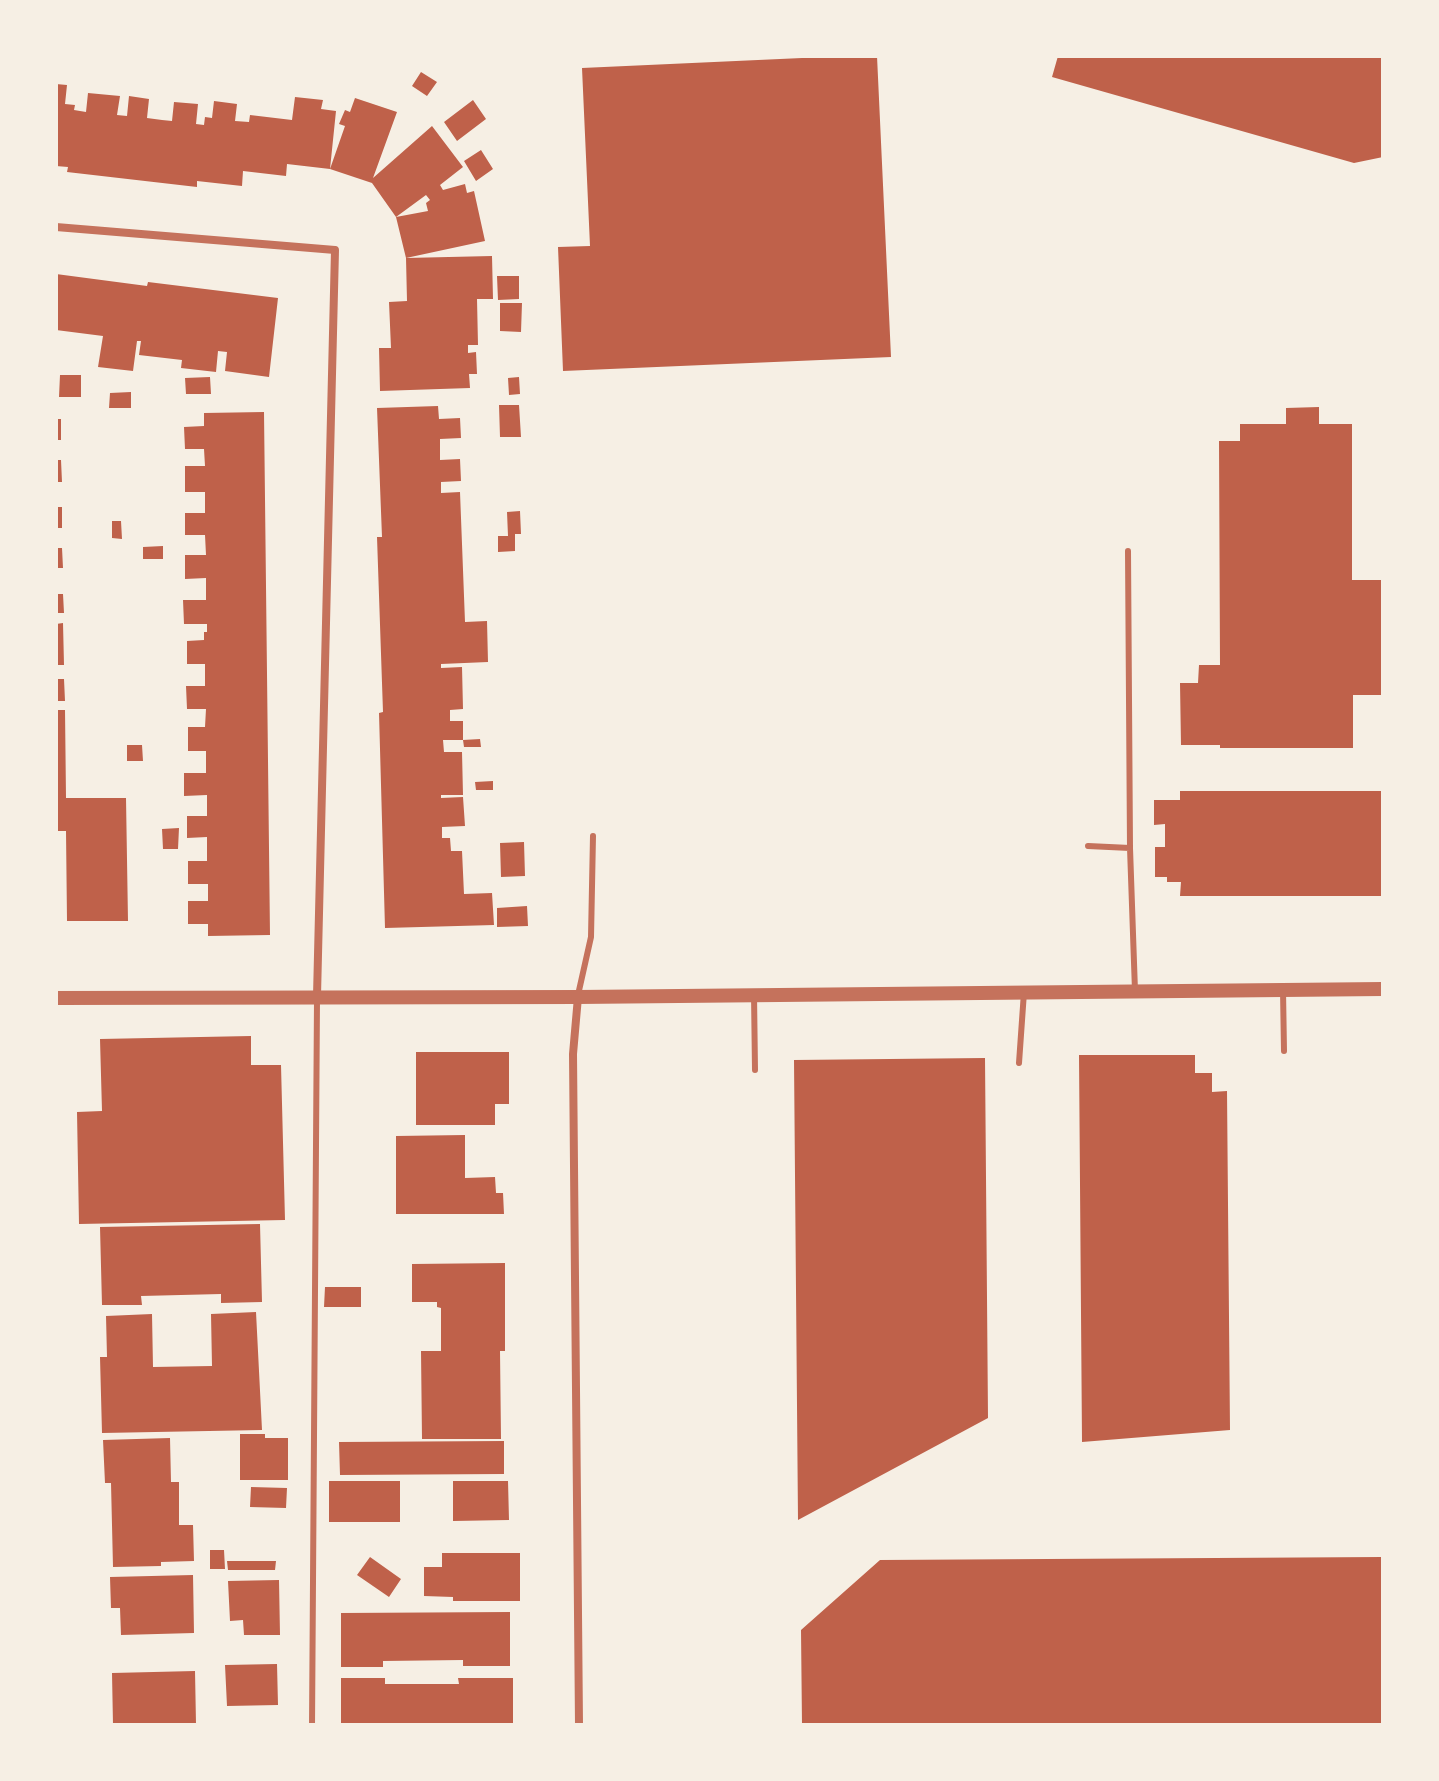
<!DOCTYPE html>
<html>
<head>
<meta charset="utf-8">
<style>
	body { margin:0 }
	#map { position:relative; width:1439px; height:1781px; overflow:hidden; background:#f6efe4; font-family:"Fira Sans",sans-serif }
	canvas { display:block }
	.frame { position:absolute; inset:0; border:58px solid #f6efe4; pointer-events:none }
</style>
</head>
<body>
<div id="map">
<canvas width="1439" height="1781"></canvas>
<div class="frame"></div>
</div>
<script>
const ctx = document.querySelector('canvas').getContext('2d');
ctx.lineJoin = 'round';
function fill(path, color) { ctx.fillStyle = color; ctx.fill(path, 'evenodd'); }
const toPath = rows => new Path2D(rows.map(r => 'M' + r).join(''));
function trace(path, color, width, dash) { ctx.strokeStyle = color; ctx.lineWidth = width; ctx.lineCap = dash ? 'butt' : 'round'; ctx.setLineDash(dash || []); ctx.stroke(path); }
fill(toPath([
	[846,56,877,56,891,357,563,371,558,247,590,246,582,68],
	[1058,56,1383,56,1383,157,1354,163,1052,77],
	[421,72,437,82,427,96,412,86],
	[56,84,67,85,65,104,75,105,74,110,86,112,88,93,120,96,117,115,127,116,129,96,149,99,147,118,162,120,172,121,174,102,198,104,196,124,204,125,205,117,212,118,214,101,237,104,235,121,249,122,250,115,292,120,295,97,323,100,321,109,336,111,330,169,345,126,339,124,345,110,350,112,355,98,397,112,373,178,432,126,463,167,440,185,443,190,465,184,467,193,474,191,485,241,406,258,396,217,372,183,330,169,287,164,286,176,243,171,242,186,197,181,197,187,67,172,68,167,56,166],
	[426,195,430,200,426,203,428,211,396,217],
	[473,100,486,119,457,141,444,122],
	[481,150,493,169,476,181,464,161],
	[492,256,493,299,477,299,478,345,468,345,468,353,476,352,477,374,469,374,470,388,380,391,379,348,391,348,389,302,407,301,406,258],
	[56,274,147,286,148,282,278,298,269,377,225,371,227,352,218,351,216,372,181,368,182,360,139,355,141,341,137,341,133,371,98,367,103,336,56,330],
	[497,276,519,276,519,299,498,300],
	[500,303,522,303,521,332,500,331],
	[60,375,81,375,81,397,59,397],
	[210,377,211,394,186,394,185,378],
	[519,377,520,394,509,395,508,378],
	[131,392,131,408,109,408,110,393],
	[499,405,519,405,521,437,500,437],
	[438,406,439,419,460,418,461,438,440,439,440,460,460,459,461,481,441,482,441,493,460,492,465,622,487,621,488,662,441,664,441,668,462,667,463,709,450,710,450,721,463,721,463,740,443,740,444,752,462,752,463,795,441,795,441,798,463,797,465,826,442,827,442,838,450,838,451,851,462,851,464,894,492,893,494,925,385,928,379,713,383,712,377,537,382,537,377,408],
	[1319,407,1319,424,1352,424,1352,580,1383,580,1383,695,1353,695,1353,748,1220,748,1220,745,1181,745,1180,683,1198,683,1199,665,1220,665,1219,441,1240,441,1240,424,1286,424,1286,408],
	[264,412,270,935,208,936,208,924,188,924,188,901,208,901,208,884,188,884,188,861,207,861,207,837,187,838,187,816,207,816,207,795,184,796,184,773,206,773,206,751,188,751,188,727,205,727,206,709,187,709,186,686,205,686,205,664,187,664,187,641,204,640,204,632,207,632,207,624,184,624,183,600,206,600,206,578,185,579,185,555,206,555,205,535,185,535,185,513,205,513,205,492,185,492,185,466,205,466,204,449,185,449,184,427,204,426,204,413],
	[56,419,61,419,61,440,56,440],
	[56,460,61,460,62,482,56,482],
	[56,507,62,507,62,528,56,528],
	[520,511,521,534,515,534,515,551,498,552,498,536,508,536,507,512],
	[112,521,121,521,122,539,112,538],
	[163,546,163,559,143,559,143,547],
	[56,548,62,548,63,568,56,568],
	[56,594,63,594,64,613,56,613],
	[63,623,64,665,56,665,56,624],
	[56,679,64,679,65,701,56,701],
	[56,710,65,710,66,798,126,798,128,921,67,921,66,831,56,831],
	[480,739,481,747,464,747,463,740],
	[127,745,142,745,143,761,127,761],
	[493,781,493,790,476,790,475,782],
	[1180,791,1383,791,1383,896,1180,896,1181,882,1167,882,1167,877,1155,877,1155,847,1165,847,1165,824,1154,825,1154,800,1180,800],
	[179,828,178,849,163,849,162,829],
	[524,842,525,876,501,877,500,843],
	[527,906,528,926,497,927,497,908],
	[251,1036,251,1065,281,1065,285,1220,79,1224,77,1112,102,1111,100,1039],
	[416,1052,509,1052,509,1104,495,1104,495,1125,416,1125],
	[1079,1055,1195,1055,1195,1073,1212,1073,1212,1092,1227,1091,1230,1430,1082,1442],
	[985,1058,988,1418,798,1520,794,1060],
	[465,1135,465,1178,495,1177,496,1193,503,1193,504,1214,396,1214,396,1136],
	[260,1224,262,1302,221,1303,221,1294,141,1296,142,1305,102,1305,100,1227],
	[505,1263,505,1351,500,1351,501,1439,422,1439,421,1351,441,1351,441,1308,437,1307,437,1302,412,1302,412,1264],
	[325,1287,361,1287,361,1307,324,1307],
	[256,1312,262,1430,102,1433,100,1357,107,1357,106,1316,152,1314,153,1367,212,1366,211,1314],
	[240,1434,265,1434,265,1438,288,1438,288,1480,240,1480],
	[170,1438,171,1482,179,1482,179,1525,193,1525,194,1561,161,1562,161,1566,113,1567,111,1483,105,1483,103,1440],
	[504,1441,504,1474,340,1475,339,1442],
	[329,1481,400,1481,400,1522,329,1522],
	[453,1481,508,1481,509,1520,453,1521],
	[251,1487,287,1488,286,1508,250,1507],
	[210,1550,224,1550,225,1569,210,1569],
	[442,1553,520,1553,520,1601,453,1601,453,1597,424,1596,424,1567,442,1567],
	[370,1557,401,1579,389,1597,357,1575],
	[1383,1557,1383,1725,802,1725,801,1630,880,1560],
	[227,1561,276,1561,275,1570,228,1570],
	[193,1575,194,1633,121,1635,120,1608,111,1608,110,1577],
	[279,1580,280,1635,244,1635,243,1620,230,1621,228,1581],
	[510,1612,510,1666,463,1666,463,1660,383,1661,383,1667,341,1667,341,1613],
	[277,1664,278,1705,227,1706,225,1665],
	[195,1671,196,1724,113,1725,112,1673],
	[341,1678,385,1678,385,1684,459,1684,458,1678,513,1678,513,1725,341,1725]
]), '#bf614a');
trace(toPath([
	[1128,551,1130,848],
	[1088,846,1130,848,1135,991],
	[1283,990,1284,1051],
	[754,994,755,1070],
	[578,995,591,937,593,836],
	[1019,1063,1024,992],
	[312,1725,317,1000]
]), '#c5725c', 6);
trace(toPath([
	[56,227,335,250,317,996],
	[578,997,573,1054,579,1725]
]), '#c5725c', 8);
trace(toPath([
	[56,998,578,997,1383,989]
]), '#c5725c', 14);
</script>
</body>
</html>
